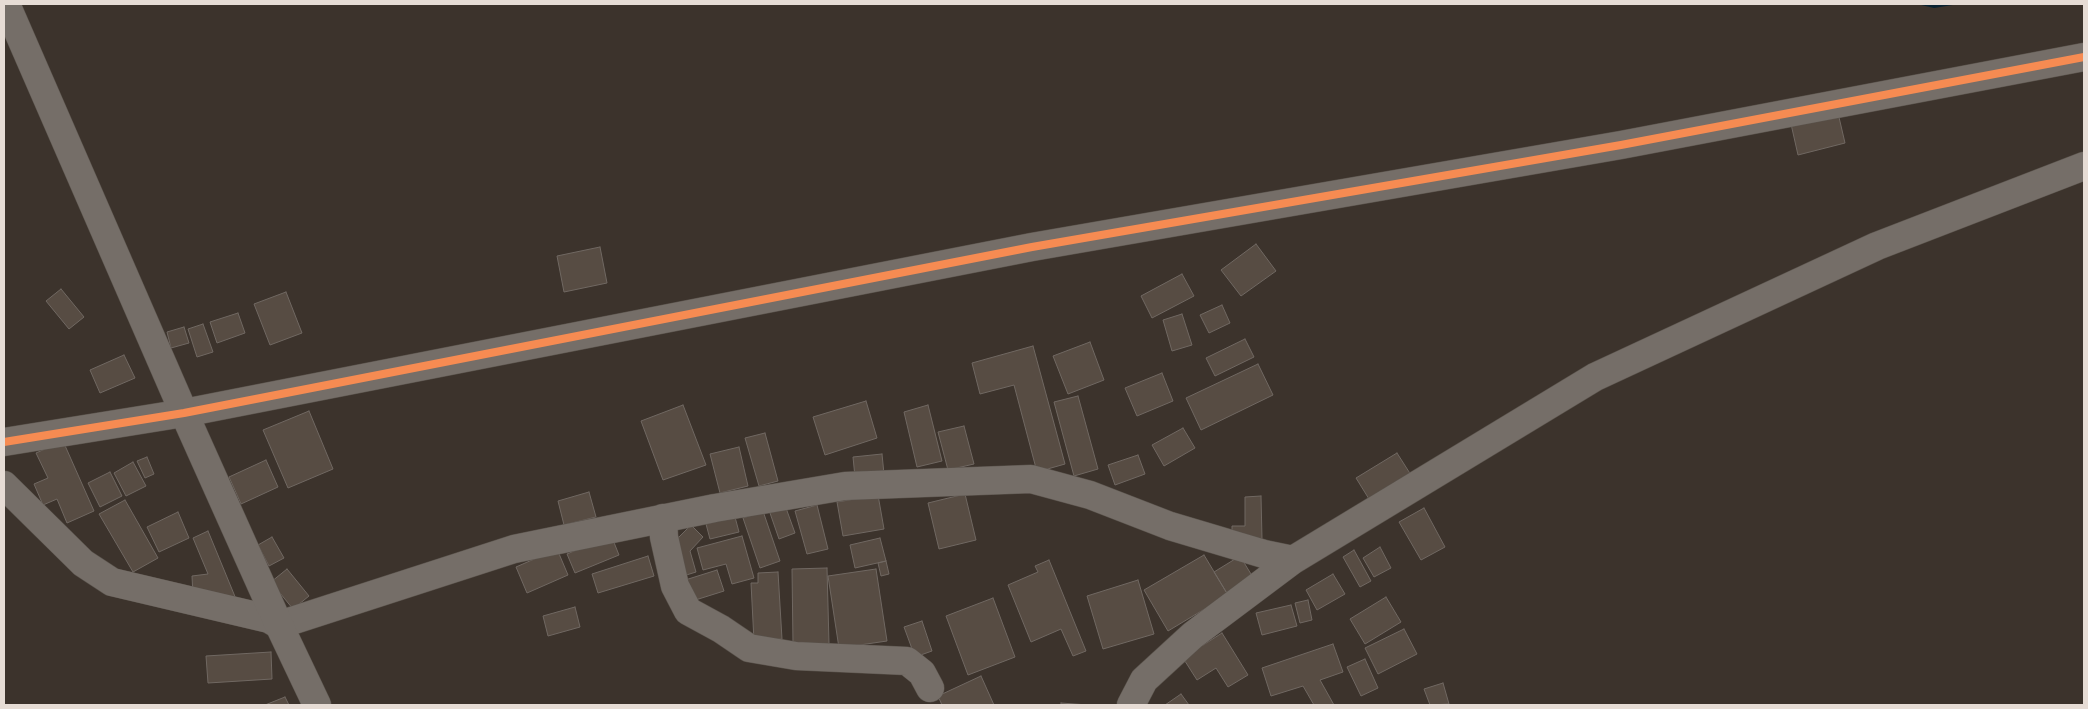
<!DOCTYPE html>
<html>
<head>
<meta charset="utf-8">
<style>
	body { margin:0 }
	#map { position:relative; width:2088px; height:709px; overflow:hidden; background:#3c332c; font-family:Manrope,sans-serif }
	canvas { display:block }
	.frame { position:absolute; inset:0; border:5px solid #e6dcd5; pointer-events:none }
</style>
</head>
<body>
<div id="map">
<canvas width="2088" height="709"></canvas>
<div class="frame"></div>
</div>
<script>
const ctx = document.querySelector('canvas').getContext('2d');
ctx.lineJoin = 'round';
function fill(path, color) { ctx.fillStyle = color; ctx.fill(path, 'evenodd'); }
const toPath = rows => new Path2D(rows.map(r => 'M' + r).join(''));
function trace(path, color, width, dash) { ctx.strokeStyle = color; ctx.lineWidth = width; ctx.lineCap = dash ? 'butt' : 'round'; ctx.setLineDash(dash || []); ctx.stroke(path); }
fill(toPath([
	[1917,4,1959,4,1934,8]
]), '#092231');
const building = toPath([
	[1838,113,1845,143,1798,155,1791,124,1838,113],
	[1256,244,1276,271,1241,296,1221,270,1256,244],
	[600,247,607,283,564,292,557,256,600,247],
	[1182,274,1194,296,1152,318,1141,296,1182,274],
	[61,289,84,317,69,329,46,301,61,289],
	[286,292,302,333,270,345,254,304,286,292],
	[1222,305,1230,323,1209,333,1200,315,1222,305],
	[238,313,245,333,217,343,210,322,238,313],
	[1182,314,1192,345,1172,351,1163,320,1182,314],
	[203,324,213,352,197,357,188,329,203,324],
	[184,327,189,343,171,348,167,332,184,327],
	[1245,339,1254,357,1215,376,1206,358,1245,339],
	[1090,342,1104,380,1068,394,1053,356,1090,342],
	[1033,346,1065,464,1037,472,1014,385,980,394,972,363,1033,346],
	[124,355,135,378,100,393,90,370,124,355],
	[1258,364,1273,395,1201,430,1186,398,1258,364],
	[1162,373,1173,401,1137,416,1125,388,1162,373],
	[1078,396,1098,469,1074,476,1054,402,1078,396],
	[866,401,877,438,825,455,813,417,866,401],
	[683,405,706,465,663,480,641,421,683,405],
	[928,405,942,461,917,467,904,412,928,405],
	[309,411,333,469,288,488,263,430,309,411],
	[964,426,974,464,948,470,938,432,964,426],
	[1183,428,1195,448,1164,466,1152,445,1183,428],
	[765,433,778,481,759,486,745,438,765,433],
	[63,441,94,511,67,523,57,499,43,505,34,484,48,478,36,453,63,441],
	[739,447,748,486,720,493,710,454,739,447],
	[1397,453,1411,475,1369,499,1356,478,1397,453],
	[882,454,884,474,855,477,853,457,882,454],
	[1138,455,1145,474,1115,485,1108,465,1138,455],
	[147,457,154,474,145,478,137,461,147,457],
	[266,460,278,487,241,504,229,477,266,460],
	[133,462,146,486,126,496,114,473,133,462],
	[110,472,122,496,100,507,88,483,110,472],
	[589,492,596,517,564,525,558,501,589,492],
	[965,494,976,540,939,549,928,503,965,494],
	[878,495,884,529,843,536,837,502,878,495],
	[1261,496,1262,539,1232,540,1232,526,1245,526,1245,497,1261,496],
	[125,500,158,558,133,572,99,514,125,500],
	[817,505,828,549,807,554,795,511,817,505],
	[786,508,795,533,779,539,770,513,786,508],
	[1424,508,1445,547,1421,560,1399,522,1424,508],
	[763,511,780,561,760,568,743,518,763,511],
	[178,512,189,538,159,552,147,527,178,512],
	[735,517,739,532,710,539,706,524,735,517],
	[691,525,703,537,690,551,696,572,680,577,678,538,691,525],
	[208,531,236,599,193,596,192,576,208,574,193,538,208,531],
	[611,535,619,555,575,573,567,554,611,535],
	[742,536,754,578,732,584,726,564,703,570,697,548,742,536],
	[272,537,284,558,269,566,258,545,272,537],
	[880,538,886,561,855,568,850,545,880,538],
	[1380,547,1391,568,1374,577,1363,558,1380,547],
	[557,549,568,575,527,593,516,567,557,549],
	[1354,550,1371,581,1360,587,1343,557,1354,550],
	[1204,555,1228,595,1168,631,1144,590,1204,555],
	[648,556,654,576,598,593,592,574,648,556],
	[1240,556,1254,579,1228,595,1214,572,1240,556],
	[1049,560,1086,651,1073,656,1061,629,1031,642,1008,585,1038,572,1035,566,1049,560],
	[886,561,889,574,881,576,878,563,886,561],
	[827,568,829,644,793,644,792,569,827,568],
	[287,569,309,596,293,609,271,582,287,569],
	[876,569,887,641,839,648,828,576,876,569],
	[717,570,724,591,689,602,682,581,717,570],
	[778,572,782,639,754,641,751,583,758,583,758,573,778,572],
	[1333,574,1345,594,1317,610,1306,590,1333,574],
	[1138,580,1154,634,1103,649,1087,596,1138,580],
	[1386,597,1401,622,1365,644,1350,619,1386,597],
	[993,598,1015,657,968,675,946,616,993,598],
	[1308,600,1312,620,1300,623,1295,603,1308,600],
	[1291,605,1297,626,1262,635,1256,613,1291,605],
	[575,607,580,627,548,636,543,616,575,607],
	[922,621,932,651,915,657,904,627,922,621],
	[1404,629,1417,654,1378,674,1365,648,1404,629],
	[1222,633,1248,675,1228,687,1216,668,1197,680,1183,658,1222,633],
	[1333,644,1343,672,1320,680,1334,705,1314,705,1303,686,1271,696,1262,668,1333,644],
	[271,652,272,679,208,683,206,656,271,652],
	[1365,659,1378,688,1361,696,1347,667,1365,659],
	[981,676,994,705,942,705,938,696,981,676],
	[1443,683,1449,704,1430,705,1424,689,1443,683],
	[1181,694,1189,705,1165,705,1181,694],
	[285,697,289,705,265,705,285,697],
	[1061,703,1088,705,1061,705,1061,703]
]);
fill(building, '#574c43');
trace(building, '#706862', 1);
const street = toPath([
	[4,442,184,413,1032,247,1621,145,2084,57],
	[4,485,83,563,112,582,269,619,279,625,514,549,715,508,845,486,1031,479,1090,495,1170,526,1264,554,1293,560],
	[663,518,664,537,675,586,688,611,721,629,749,648,796,656,907,661,922,673,930,688],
	[1131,705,1144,680,1193,635,1293,560,1595,377,1877,246,2084,166]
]);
const secondary = toPath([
	[6,4,184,413,279,625,317,705]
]);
trace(street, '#59524b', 29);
trace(secondary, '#59524b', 29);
trace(street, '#756e68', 28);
trace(secondary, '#756e68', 28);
trace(toPath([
	[4,442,184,413,1032,247,1621,145,2084,57]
]), '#f68b52', 8);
</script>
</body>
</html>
